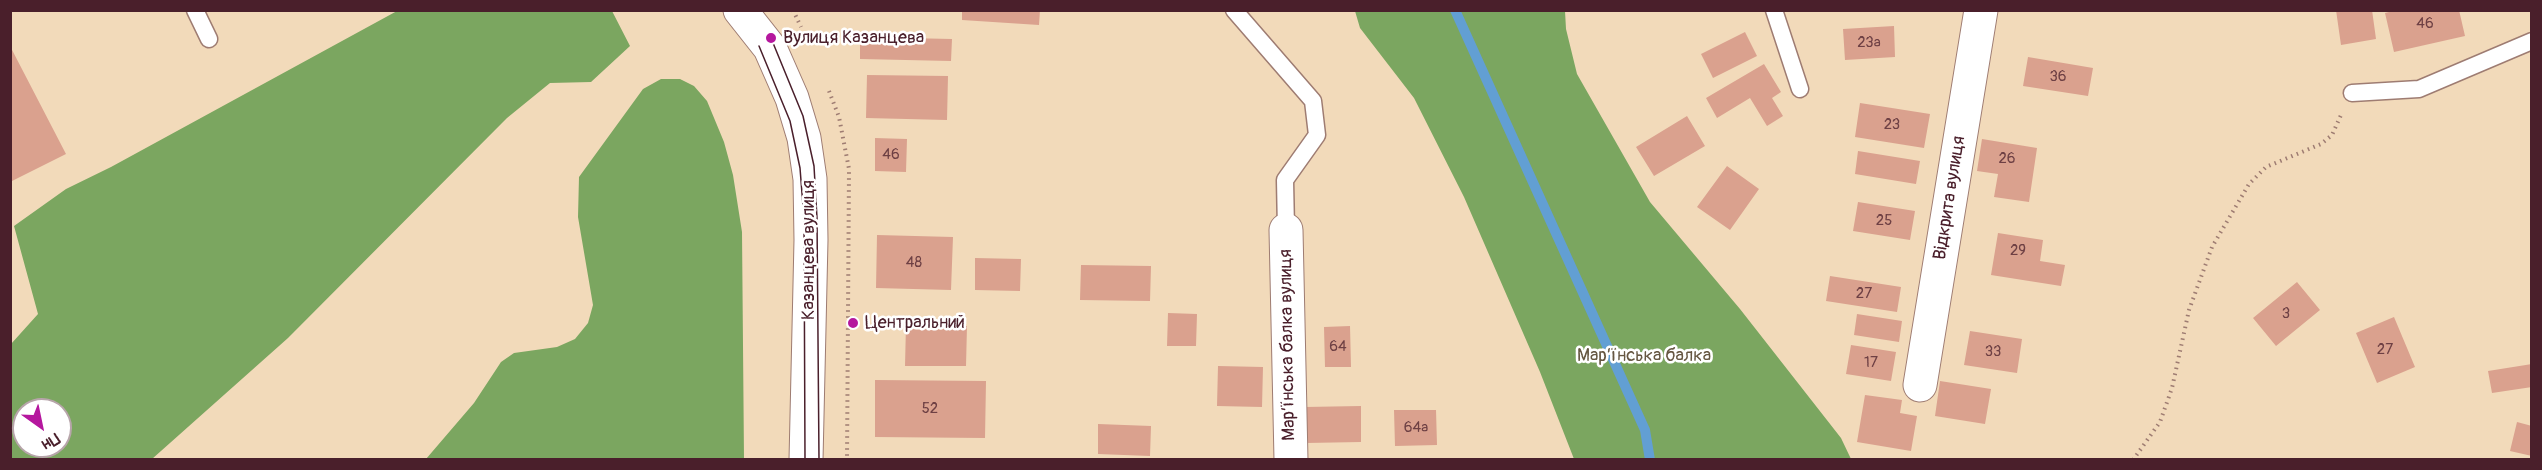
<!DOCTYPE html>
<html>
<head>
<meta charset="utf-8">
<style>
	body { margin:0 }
	#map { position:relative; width:2542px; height:470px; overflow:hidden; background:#f2daba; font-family:Pangolin,sans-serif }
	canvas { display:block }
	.frame { position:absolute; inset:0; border:12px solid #4a1f2b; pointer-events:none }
	.north { position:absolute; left:12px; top:398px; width:60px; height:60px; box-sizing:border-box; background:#fff; border:2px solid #b7a5aa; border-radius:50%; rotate:147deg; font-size:16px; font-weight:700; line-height:24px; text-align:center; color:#4a1f2b }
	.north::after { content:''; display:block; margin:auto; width:21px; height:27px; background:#b5179e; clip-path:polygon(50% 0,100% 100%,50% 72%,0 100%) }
</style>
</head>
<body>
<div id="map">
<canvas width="2542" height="470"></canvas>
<div class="frame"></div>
<div class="north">Пн</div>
</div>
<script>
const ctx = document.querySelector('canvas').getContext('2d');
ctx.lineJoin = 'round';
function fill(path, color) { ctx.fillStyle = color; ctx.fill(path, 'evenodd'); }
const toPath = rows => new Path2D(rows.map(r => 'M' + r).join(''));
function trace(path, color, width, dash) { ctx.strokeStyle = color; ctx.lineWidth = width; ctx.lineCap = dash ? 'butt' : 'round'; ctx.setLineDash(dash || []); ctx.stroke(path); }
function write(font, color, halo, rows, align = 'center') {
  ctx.font = font + ' Pangolin,sans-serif'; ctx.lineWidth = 5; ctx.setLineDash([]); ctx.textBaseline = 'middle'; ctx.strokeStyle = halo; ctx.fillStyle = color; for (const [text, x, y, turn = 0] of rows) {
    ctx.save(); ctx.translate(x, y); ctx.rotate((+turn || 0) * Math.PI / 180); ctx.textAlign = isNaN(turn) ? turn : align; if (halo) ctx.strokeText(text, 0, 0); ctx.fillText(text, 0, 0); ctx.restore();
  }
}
fill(toPath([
	[397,11,612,11,630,46,591,82,550,83,507,118,288,338,152,459,11,459,11,344,38,314,14,226,66,189,111,167],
	[24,410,60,410,60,446,24,446],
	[1355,11,1565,11,1566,29,1577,74,1650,202,1740,309,1841,438,1851,459,1574,459,1540,372,1464,197,1414,98,1360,28],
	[661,79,680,79,694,86,707,101,724,142,733,175,742,232,744,459,426,459,474,403,501,362,514,353,557,347,575,339,588,323,593,305,578,217,579,177,643,89]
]), '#7ba660');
trace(toPath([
	[1455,10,1645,430,1650,460]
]), '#629fd3', 10);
fill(toPath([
	[962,10,1040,10,1039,25,962,20],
	[2336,10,2372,10,2376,39,2341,45],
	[2397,10,2459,10,2465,36,2394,52,2385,13],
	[1894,26,1895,57,1845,60,1843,29],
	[1745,32,1757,56,1713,78,1701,54],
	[860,37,952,39,951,61,860,59],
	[10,46,66,154,10,182],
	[2028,57,2093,68,2088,96,2023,86],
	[1764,64,1781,92,1772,98,1783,116,1767,126,1750,98,1717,118,1706,98],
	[867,75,948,76,947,120,866,118],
	[1860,103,1930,114,1924,148,1855,137],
	[1687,116,1705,146,1654,176,1636,147],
	[875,138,907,139,906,172,875,171],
	[1982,139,2037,148,2029,202,1994,197,1998,174,1977,171],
	[1858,151,1920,161,1916,184,1855,174],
	[1727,166,1759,189,1730,230,1697,207],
	[1858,202,1915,211,1910,240,1853,231],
	[1998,233,2043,240,2040,261,2065,265,2061,286,1991,275],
	[877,235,953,237,951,290,876,288],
	[975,258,1021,259,1020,291,975,290],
	[1081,265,1151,266,1150,301,1080,300],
	[1830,276,1901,287,1897,312,1826,301],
	[2297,282,2320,310,2276,346,2253,318],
	[1168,313,1197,314,1196,346,1167,346],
	[1857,314,1902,321,1899,342,1854,335],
	[2394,317,2415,367,2377,383,2356,333],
	[906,325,967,326,966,366,905,366],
	[1350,326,1351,367,1325,367,1324,327],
	[1970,331,2022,339,2017,373,1964,365],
	[1851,345,1896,352,1891,381,1846,374],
	[2532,364,2532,387,2492,393,2488,371],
	[1218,366,1263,367,1262,407,1217,406],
	[875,380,986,381,985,438,875,437],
	[1940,381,1991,389,1985,424,1935,416],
	[1865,395,1902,400,1900,413,1917,416,1911,451,1857,442],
	[1361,406,1361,442,1306,443,1305,407],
	[1394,410,1436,410,1437,445,1395,446],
	[2517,422,2532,426,2532,456,2510,451],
	[1098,424,1151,426,1150,456,1098,454]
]), '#daa18e');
const service = toPath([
	[195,10,209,39],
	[1234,10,1313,101,1317,135,1285,180,1286,230],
	[1774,10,1800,89],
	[2352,93,2419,89,2532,41]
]);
const minor = toPath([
	[740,10,770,48,792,98,804,138,810,179,811,240,806,460],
	[1286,230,1291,460],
	[1920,385,1981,10]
]);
trace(service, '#9e7c72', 19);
trace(minor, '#9e7c72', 35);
trace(toPath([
	[793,10,801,27],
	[829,91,839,117,849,169,847,460],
	[2133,460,2160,422,2172,388,2189,310,2212,247,2249,184,2266,167,2321,144,2332,135,2341,115]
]), '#9e7c72', 4, [1.5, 4.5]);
trace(service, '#fff', 16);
trace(minor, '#fff', 33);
trace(toPath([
	[771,38,803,116,814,166,817,218,819,460],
	[759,46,790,121,800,168,804,219,805,460]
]), '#4a1f2b', 1.5);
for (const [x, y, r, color] of [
	[771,38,6,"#b5179e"],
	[853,323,6,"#b5179e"]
]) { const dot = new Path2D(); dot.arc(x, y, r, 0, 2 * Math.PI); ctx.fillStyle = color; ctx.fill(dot); trace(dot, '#fff', 2); }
write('15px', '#6e4044', null, [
	["46",2425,24],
	["23а",1869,43],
	["36",2058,77],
	["23",1892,125],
	["46",891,155],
	["26",2007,159],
	["25",1884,221],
	["29",2018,251],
	["48",914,263],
	["27",1864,294],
	["3",2286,314],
	["64",1338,347],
	["27",2385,350],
	["33",1993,352],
	["17",1871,363],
	["52",930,409],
	["64а",1416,428]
]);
write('18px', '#4a1f2b', '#fff', [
	["Вулиця Казанцева",783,38],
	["Центральний",865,323]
], 'left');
write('18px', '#4a1f2b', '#fff', [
	["Відкрита вулиця",1950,198,-81],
	["Казанцева вулиця",809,250,-90],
	["Мар’їнська балка вулиця",1288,345,-91]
]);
write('18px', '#665742', '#fff', [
	["Мар’їнська балка",1644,356]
]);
</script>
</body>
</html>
